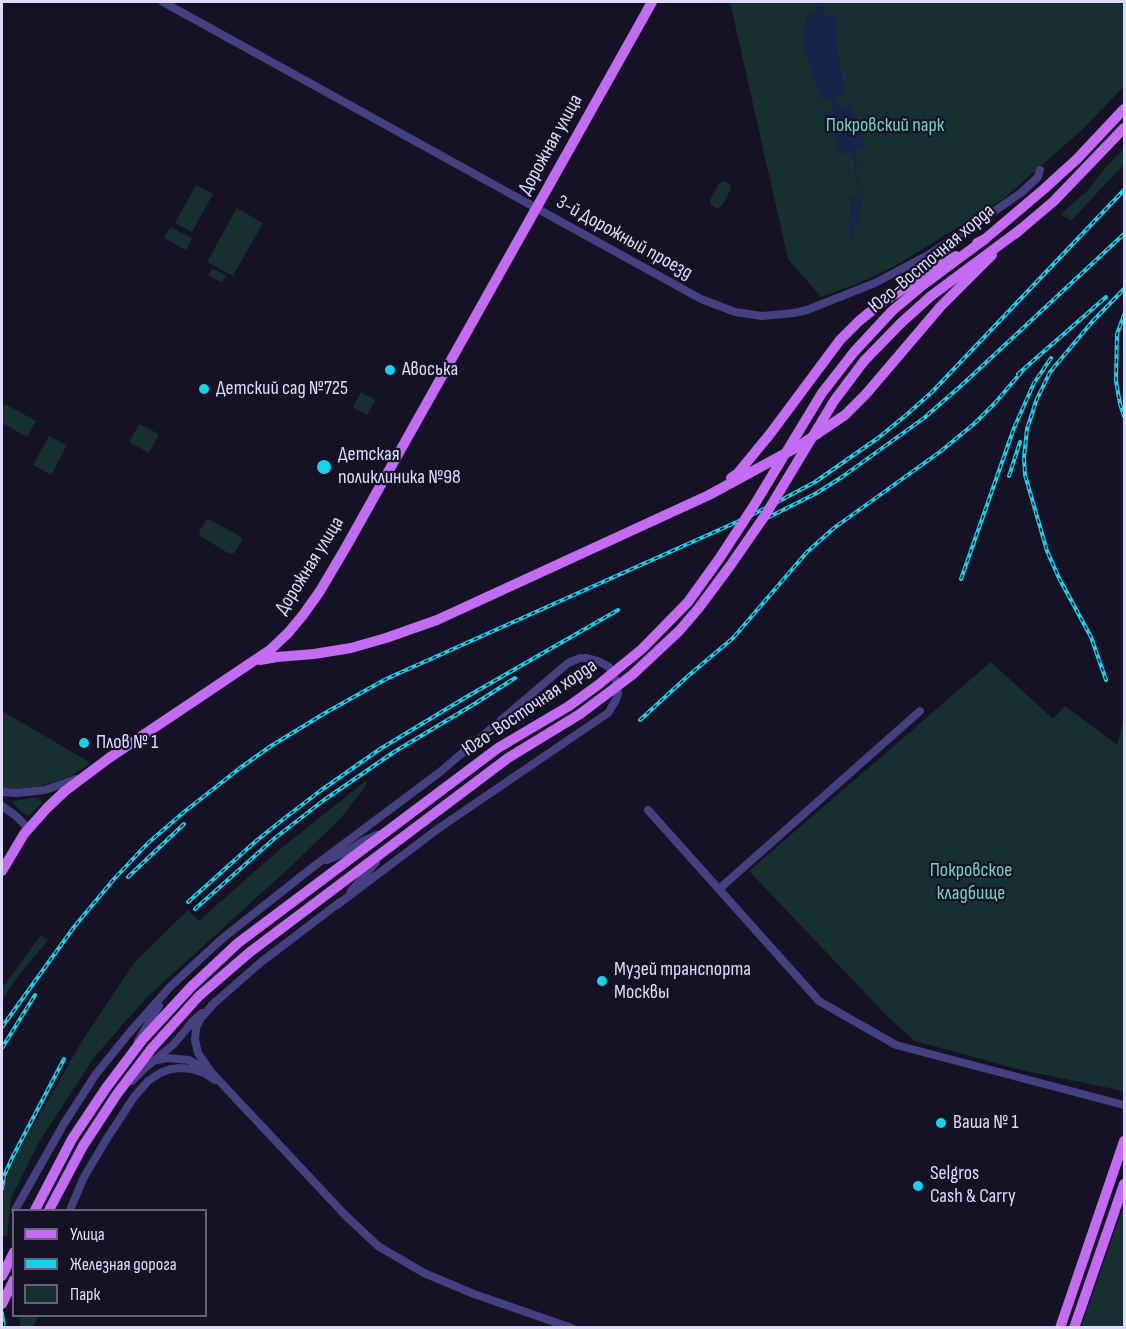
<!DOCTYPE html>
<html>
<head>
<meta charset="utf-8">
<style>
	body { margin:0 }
	#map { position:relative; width:1126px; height:1329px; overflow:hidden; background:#161226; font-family:"Sofia Sans Condensed",sans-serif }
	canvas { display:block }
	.frame { position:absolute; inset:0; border:3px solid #dfdafc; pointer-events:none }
	.legend { position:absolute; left:12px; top:1209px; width:195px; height:108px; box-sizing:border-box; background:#161226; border:2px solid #66627c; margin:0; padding:8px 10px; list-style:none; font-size:18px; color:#dfdafc }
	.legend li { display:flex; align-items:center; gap:12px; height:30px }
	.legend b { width:30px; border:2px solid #66627c }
</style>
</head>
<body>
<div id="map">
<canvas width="1126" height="1329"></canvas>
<div class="frame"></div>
<ul class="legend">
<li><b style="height:8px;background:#c36bf2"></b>Улица</li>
<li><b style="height:8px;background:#17d1eb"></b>Железная дорога</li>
<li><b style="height:16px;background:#15302f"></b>Парк</li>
</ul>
</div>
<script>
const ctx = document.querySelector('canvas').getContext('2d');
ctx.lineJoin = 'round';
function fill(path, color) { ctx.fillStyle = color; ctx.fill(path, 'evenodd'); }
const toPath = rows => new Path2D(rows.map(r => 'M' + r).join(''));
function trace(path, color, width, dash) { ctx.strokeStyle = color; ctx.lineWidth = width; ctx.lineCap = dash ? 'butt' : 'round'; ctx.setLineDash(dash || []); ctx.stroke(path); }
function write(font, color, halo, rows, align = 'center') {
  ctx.font = font + ' "Sofia Sans Condensed",sans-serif'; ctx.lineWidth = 4.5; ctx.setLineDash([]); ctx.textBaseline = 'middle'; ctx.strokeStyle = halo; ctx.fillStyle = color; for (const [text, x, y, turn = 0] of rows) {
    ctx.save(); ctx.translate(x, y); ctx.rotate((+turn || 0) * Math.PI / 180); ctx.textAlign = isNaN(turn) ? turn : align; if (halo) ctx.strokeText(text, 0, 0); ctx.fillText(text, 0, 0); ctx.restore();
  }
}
fill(toPath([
	[730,2,1124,2,1124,86,1084,128,1002,200,895,266,859,283,821,297,788,259],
	[1124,148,1124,164,1071,221,1061,214,1088,190,1106,167],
	[723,181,730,184,731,189,723,204,718,209,711,205,710,200,718,185],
	[196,185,213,194,192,232,175,223],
	[237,208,263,223,233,276,207,262],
	[170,227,192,238,186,250,164,238],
	[212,268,226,276,222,283,208,275],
	[361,392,375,400,367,415,353,407],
	[5,404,36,421,27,437,2,423,2,410],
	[139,424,159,434,149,453,129,442],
	[49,436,67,445,51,475,33,465],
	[209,519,241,537,242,541,234,553,230,554,200,536,199,532,206,520],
	[991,662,1053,719,1065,706,1117,745,1124,718,1124,1091,1021,1070,915,1041,888,1017,749,871],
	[2,711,91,763,71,776,41,786,22,789,2,789],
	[367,780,365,787,340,819,288,869,147,997,95,1056,39,1142,11,1198,7,1236,2,1237,2,1202,5,1183,16,1156,82,1041,134,963,188,910,199,921,279,850],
	[33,798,39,799,41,801,41,804,29,816,21,812,12,801],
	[41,935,48,940,16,979,2,1000,2,988],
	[1124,1205,1124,1327,1081,1327],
	[19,1316,38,1316,33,1327,21,1327]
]), '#15302f');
fill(toPath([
	[816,2,824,2,824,15,835,16,837,48,844,93,835,97,841,108,850,106,865,146,860,150,848,153,841,155,823,113,834,109,830,97,821,100,804,50,807,15,815,14],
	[851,197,863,199,853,238,851,237,849,227]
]), '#132649');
trace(toPath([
	[854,150,859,198]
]), '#132649', 1.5);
trace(toPath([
	[163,2,701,299,735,312,762,316,794,313,807,310,875,283,928,255,989,215,1022,192,1038,177,1040,170],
	[2,792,17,793,45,790,76,779],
	[2,806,16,816,29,829],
	[648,810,819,1001,896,1045,1124,1105],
	[327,860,348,851,363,841,377,835],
	[719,889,920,711],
	[351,891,376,862],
	[216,1001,201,1018,196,1028,195,1040,198,1053,211,1072,345,1215,378,1246,424,1273,474,1294,572,1328],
	[212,1005,260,963,340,902],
	[138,1041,159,1006],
	[158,1060,167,1058,189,1060,208,1070],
	[132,1081,144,1069,174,1044,193,1021,202,1013],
	[15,1210,65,1122,96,1074,130,1032,170,987,187,971,223,938,313,867,440,772,568,663,580,658,587,658,598,661,609,667,616,680,618,693,616,700,608,713,439,828,337,905],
	[70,1210,84,1177,106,1140,134,1097,148,1081,160,1073,171,1069,181,1068,192,1069,204,1073,215,1080]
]), '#454181', 8);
trace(toPath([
	[1015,234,1054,201,1124,128],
	[977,243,985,239,1044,189,1077,159,1124,109],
	[731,478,738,473,770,434,840,340,859,321,880,304,921,277,956,256],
	[260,660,277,657,314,654,351,648,386,638,437,620,709,495,799,446,845,415,866,394,941,306,992,255],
	[2,871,24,834,47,808,65,791,109,758,270,650,288,633,303,615,320,591,346,547,652,2],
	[35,1210,72,1139,106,1088,143,1039,191,987,238,943,498,748,569,706],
	[49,1210,83,1146,117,1094,152,1048,199,996,250,952,508,758,580,714],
	[2,1276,14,1252],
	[2,1304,14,1280],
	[1060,1328,1124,1141],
	[1074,1328,1124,1184]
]), '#c36bf2', 10);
const rail = toPath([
	[1124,315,1117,334,1116,381,1120,404,1124,416],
	[1018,374,1106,297],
	[1009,476,1020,442],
	[761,521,815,494,842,477,924,418,964,383,1124,234],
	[961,579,1014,428,1034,383,1051,358],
	[1106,680,1091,637,1059,578,1047,551,1025,475,1024,457,1027,429,1031,417,1036,401,1050,372,1092,322,1124,289],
	[640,720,688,676,733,638,807,552,834,528,941,451,975,423,995,403,1024,369],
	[128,877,184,824],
	[188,902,256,841,286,817,320,791,380,749,468,696,618,610],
	[195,909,275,838,324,800,394,752,476,703,515,678],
	[2,1027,74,927,114,879,148,843,184,812,240,768,271,746,325,713,386,679,739,521,770,506,815,482,878,438,905,416,932,392,1124,190],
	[2,1048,35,995],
	[2,1189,4,1176,12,1158,64,1059],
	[2,1313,4,1328]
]);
trace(rail, '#17d1eb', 4);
trace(rail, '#161226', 1.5, [4.5]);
trace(toPath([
	[569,706,598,685,642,649,688,602,719,559,753,507,822,393,854,352,892,311,923,285,985,239],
	[580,714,632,675,679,631,698,609,730,566,766,514,834,401,864,361,901,323,931,296,1021,229]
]), '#c36bf2', 10);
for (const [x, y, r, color] of [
	[390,370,6,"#17d1eb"],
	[204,389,6,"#17d1eb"],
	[324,467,8,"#17d1eb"],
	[84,743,6,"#17d1eb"],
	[602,981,6,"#17d1eb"],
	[941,1123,6,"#17d1eb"],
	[918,1186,6,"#17d1eb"]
]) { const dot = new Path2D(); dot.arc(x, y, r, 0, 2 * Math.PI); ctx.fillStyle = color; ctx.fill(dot); trace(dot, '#161226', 2); }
write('20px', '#6cd6be', '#161226', [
	["Покровский парк",885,126],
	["Покровское",971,871],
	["кладбище",971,894]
]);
write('20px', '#dfdafc', '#161226', [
	["Дорожная улица",551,145,-61],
	["3-й Дорожный проезд",624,238,29],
	["Юго-Восточная хорда",932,259,-40],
	["Дорожная улица",310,566,-58],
	["Юго-Восточная хорда",530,708,-34]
]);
write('20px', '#dfdafc', '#161226', [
	["Авоська",402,370],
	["Детский сад №725",216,389],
	["Детская",338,455],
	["поликлиника №98",338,478],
	["Плов № 1",96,743],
	["Музей транспорта",614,970],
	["Москвы",614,993],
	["Ваша № 1",953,1123],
	["Selgros",930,1174],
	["Cash & Carry",930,1197]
], 'left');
</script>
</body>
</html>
